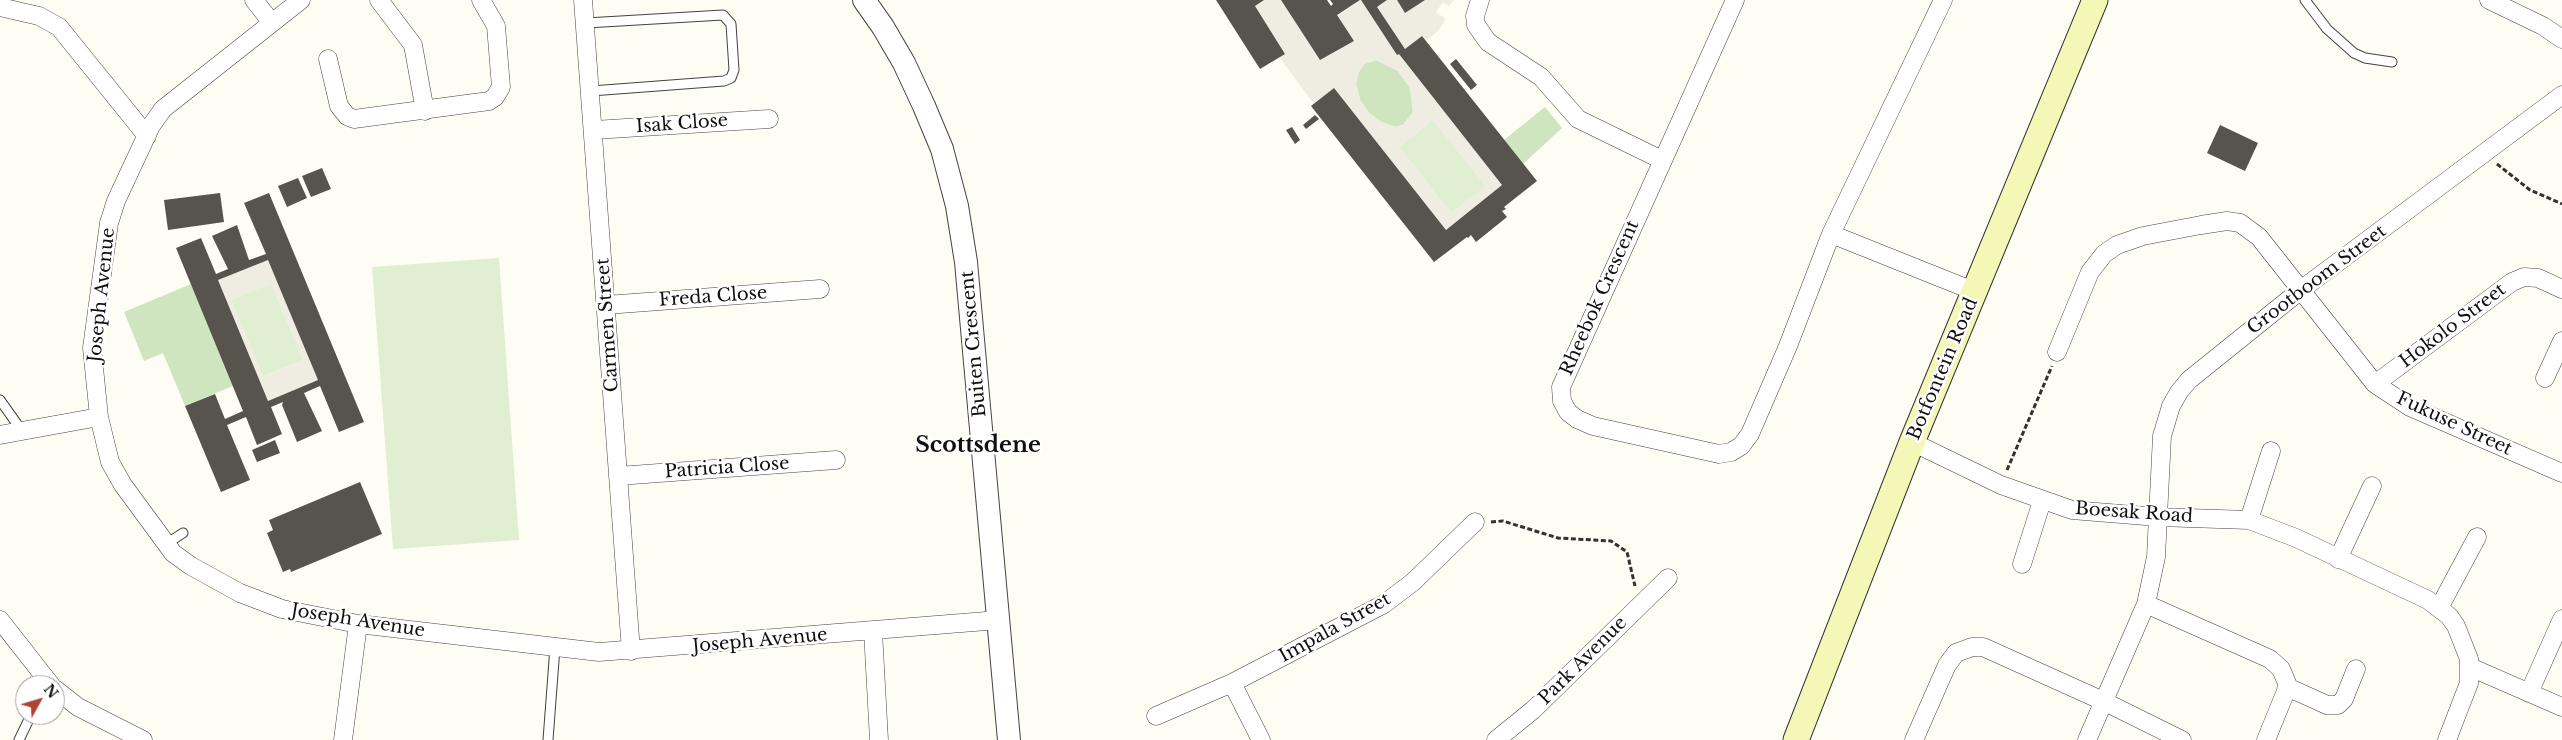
<!DOCTYPE html>
<html>
<head>
<meta charset="utf-8">
<style>
	body { margin:0 }
	#map { position:relative; width:2562px; height:740px; overflow:hidden; background:#fefdf4; font-family:"Libre Baskerville",serif }
	canvas { display:block }
	.north { position:absolute; left:15px; top:675px; width:50px; height:50px; box-sizing:border-box; background:#fff; border:1px solid #9f9f9f; border-radius:50%; rotate:51deg; font-size:14px; font-weight:700; line-height:20px; text-align:center; color:#101010 }
	.north::after { content:''; display:block; margin:auto; width:18px; height:22px; background:#b24236; clip-path:polygon(50% 0,100% 100%,50% 72%,0 100%) }
</style>
</head>
<body>
<div id="map">
<canvas width="2562" height="740"></canvas>
<div class="north">N</div>
</div>
<script>
const ctx = document.querySelector('canvas').getContext('2d');
ctx.lineJoin = 'round';
function fill(path, color) { ctx.fillStyle = color; ctx.fill(path, 'evenodd'); }
const toPath = rows => new Path2D(rows.map(r => 'M' + r).join(''));
function trace(path, color, width, dash) { ctx.strokeStyle = color; ctx.lineWidth = width; ctx.lineCap = dash ? 'butt' : 'round'; ctx.setLineDash(dash || []); ctx.stroke(path); }
function write(font, color, halo, rows, align = 'center') {
  ctx.font = font + ' "Libre Baskerville",serif'; ctx.lineWidth = 5; ctx.setLineDash([]); ctx.textBaseline = 'middle'; ctx.strokeStyle = halo; ctx.fillStyle = color; for (const [text, x, y, turn = 0] of rows) {
    ctx.save(); ctx.translate(x, y); ctx.rotate((+turn || 0) * Math.PI / 180); ctx.textAlign = isNaN(turn) ? turn : align; if (halo) ctx.strokeText(text, 0, 0); ctx.fillText(text, 0, 0); ctx.restore();
  }
}
fill(toPath([
	[1376,60,1398,71,1410,88,1413,112,1403,125,1396,127,1381,122,1369,113,1360,100,1356,83,1359,72,1364,64],
	[1545,107,1562,128,1523,164,1504,140],
	[191,284,233,386,185,406,163,353,144,361,124,312]
]), '#cee5c0');
fill(toPath([
	[1433,120,1486,186,1451,213,1399,147],
	[499,258,519,540,393,549,372,267],
	[271,283,303,360,263,376,231,300]
]), '#e0eed1');
fill(toPath([
	[1264,0,1281,0,1320,60,1354,41,1337,15,1361,0,1397,55,1399,54,1502,185,1446,230,1334,88,1314,104,1279,57,1285,53,1255,6],
	[1376,60,1398,71,1410,88,1413,112,1403,125,1396,127,1381,122,1369,113,1360,100,1356,83,1359,72,1364,64],
	[1433,120,1485,186,1451,213,1399,147],
	[1387,0,1397,0,1405,13,1424,0,1454,0,1449,6,1443,2,1436,12,1446,19,1438,31,1426,41,1422,36,1405,49,1377,7],
	[268,260,318,380,268,401,218,280],
	[271,284,303,360,263,376,231,300]
]), '#efede2');
fill(toPath([
	[1216,0,1264,0,1255,6,1285,54,1260,69],
	[1281,0,1327,0,1331,6,1333,4,1330,0,1360,0,1337,15,1354,41,1320,60],
	[1361,0,1387,0,1377,7,1405,49,1422,36,1537,181,1504,207,1506,209,1502,211,1507,217,1476,242,1471,235,1468,238,1467,237,1434,262,1311,106,1334,88,1446,230,1502,185,1399,54,1397,55],
	[1397,0,1425,0,1405,13],
	[1456,59,1477,85,1471,90,1450,64],
	[1315,115,1319,119,1306,129,1303,125],
	[2220,125,2258,143,2245,171,2207,153],
	[1292,127,1300,140,1295,144,1286,130],
	[322,168,331,189,311,197,302,176],
	[298,178,307,198,287,207,278,186],
	[220,193,224,222,168,230,164,200],
	[269,193,364,422,339,432,320,386,304,393,322,431,297,442,282,405,283,402,271,407,282,434,257,445,246,417,227,425,250,480,221,492,185,406,215,394,225,419,243,411,176,248,201,238,216,274,228,269,212,236,237,225,249,260,266,254,244,203],
	[268,260,318,380,268,401,218,280],
	[275,440,280,453,257,462,252,450],
	[360,482,382,534,291,572,290,569,283,572,267,533,273,530,269,520]
]), '#57534d');
const service = toPath([
	[2305,0,2327,29,2354,53,2365,58,2392,62],
	[586,23,723,15,731,24,734,70,731,78,724,81,591,91],
	[0,400,22,431],
	[166,544,183,533],
	[19,740,31,715],
	[548,740,555,647]
]);
const minor = toPath([
	[254,0,272,23],
	[301,0,163,109,151,126,116,201,109,223,92,348,99,417,110,462,123,485,173,553,191,566,240,593,282,609,358,624,599,652,999,620],
	[379,0,413,45,425,111],
	[583,0,631,651],
	[1480,0,1475,16,1476,25,1488,42,1541,77,1578,119,1662,160],
	[1735,0,1561,387,1562,401,1568,412,1577,419,1593,426,1719,454,1731,452,1741,446,1750,434,1788,346,1831,234,1943,0],
	[2489,0,2543,26,2562,39],
	[0,7,39,16,59,27,147,136],
	[328,59,339,106,347,116,354,119,489,101,495,97,501,87,496,26,481,0],
	[594,130,769,119],
	[1831,234,1976,292],
	[606,305,820,289],
	[2057,352,2090,272,2104,254,2117,245,2143,236,2201,225,2227,221,2240,223,2259,237,2375,384,2410,407,2562,473],
	[2545,378,2562,341],
	[2375,384,2512,282,2524,277,2538,278,2562,289],
	[0,435,99,417],
	[1912,442,2001,485,2072,510,2158,517,2249,520,2296,538,2428,600,2449,616,2456,626,2469,659,2469,683,2447,740],
	[618,476,836,460],
	[2249,520,2271,451],
	[2338,559,2372,486],
	[2022,564,2042,501],
	[2146,604,2270,659,2281,669,2287,683,2286,691,2266,740],
	[2439,608,2477,537],
	[0,620,51,685],
	[873,631,879,740],
	[2470,667,2562,707],
	[1232,683,1261,740],
	[2287,687,2327,705,2338,705,2344,699,2356,669],
	[55,689,78,707,143,740],
	[2529,693,2562,619],
	[1156,716,1232,683,1384,604,1413,582,1475,522],
	[343,740,358,624],
	[1496,740,1533,710,1668,578],
	[1914,740,1947,665,1956,653,1972,647,1983,647,2103,701,2182,740],
	[2087,740,2146,604,2156,557,2162,436,2171,406,2179,392,2189,380,2302,289,2562,95]
]);
const tertiary = toPath([
	[864,0,883,27,904,63,924,106,942,149,957,206,966,262,1009,740]
]);
const secondary = toPath([
	[1796,740,1912,442,2095,0]
]);
trace(service, '#434343', 11);
trace(minor, '#434343', 19);
trace(tertiary, '#434343', 24);
trace(secondary, '#323232', 27);
trace(toPath([
	[2497,164,2530,190,2562,204],
	[2007,470,2052,366],
	[1491,522,1503,521,1558,538,1611,541,1627,552,1635,586]
]), '#323232', 3, [5, 2.5]);
trace(service, '#fff', 9);
trace(minor, '#fff', 18);
trace(tertiary, '#fff', 22);
trace(secondary, '#f4f7b6', 25);
write('18px', '#101010', '#fff', [
	["Isak Close",682,124,-4],
	["Grootboom Street",2317,280,-37],
	["Joseph Avenue",102,295,-84],
	["Freda Close",713,297,-4],
	["Rheebok Crescent",1600,298,-66],
	["Carmen Street",608,325,-94],
	["Hokolo Street",2453,326,-37],
	["Buiten Crescent",974,344,-95],
	["Botfontein Road",1943,369,-67],
	["Fukuse Street",2454,424,25],
	["Patricia Close",727,468,-4],
	["Boesak Road",2134,513,4],
	["Joseph Avenue",358,621,9],
	["Impala Street",1335,628,-29],
	["Joseph Avenue",760,641,-5],
	["Park Avenue",1583,661,-45]
]);
write('bold 22px', '#101010', '#fff', [
	["Scottsdene",978,446]
]);
</script>
</body>
</html>
